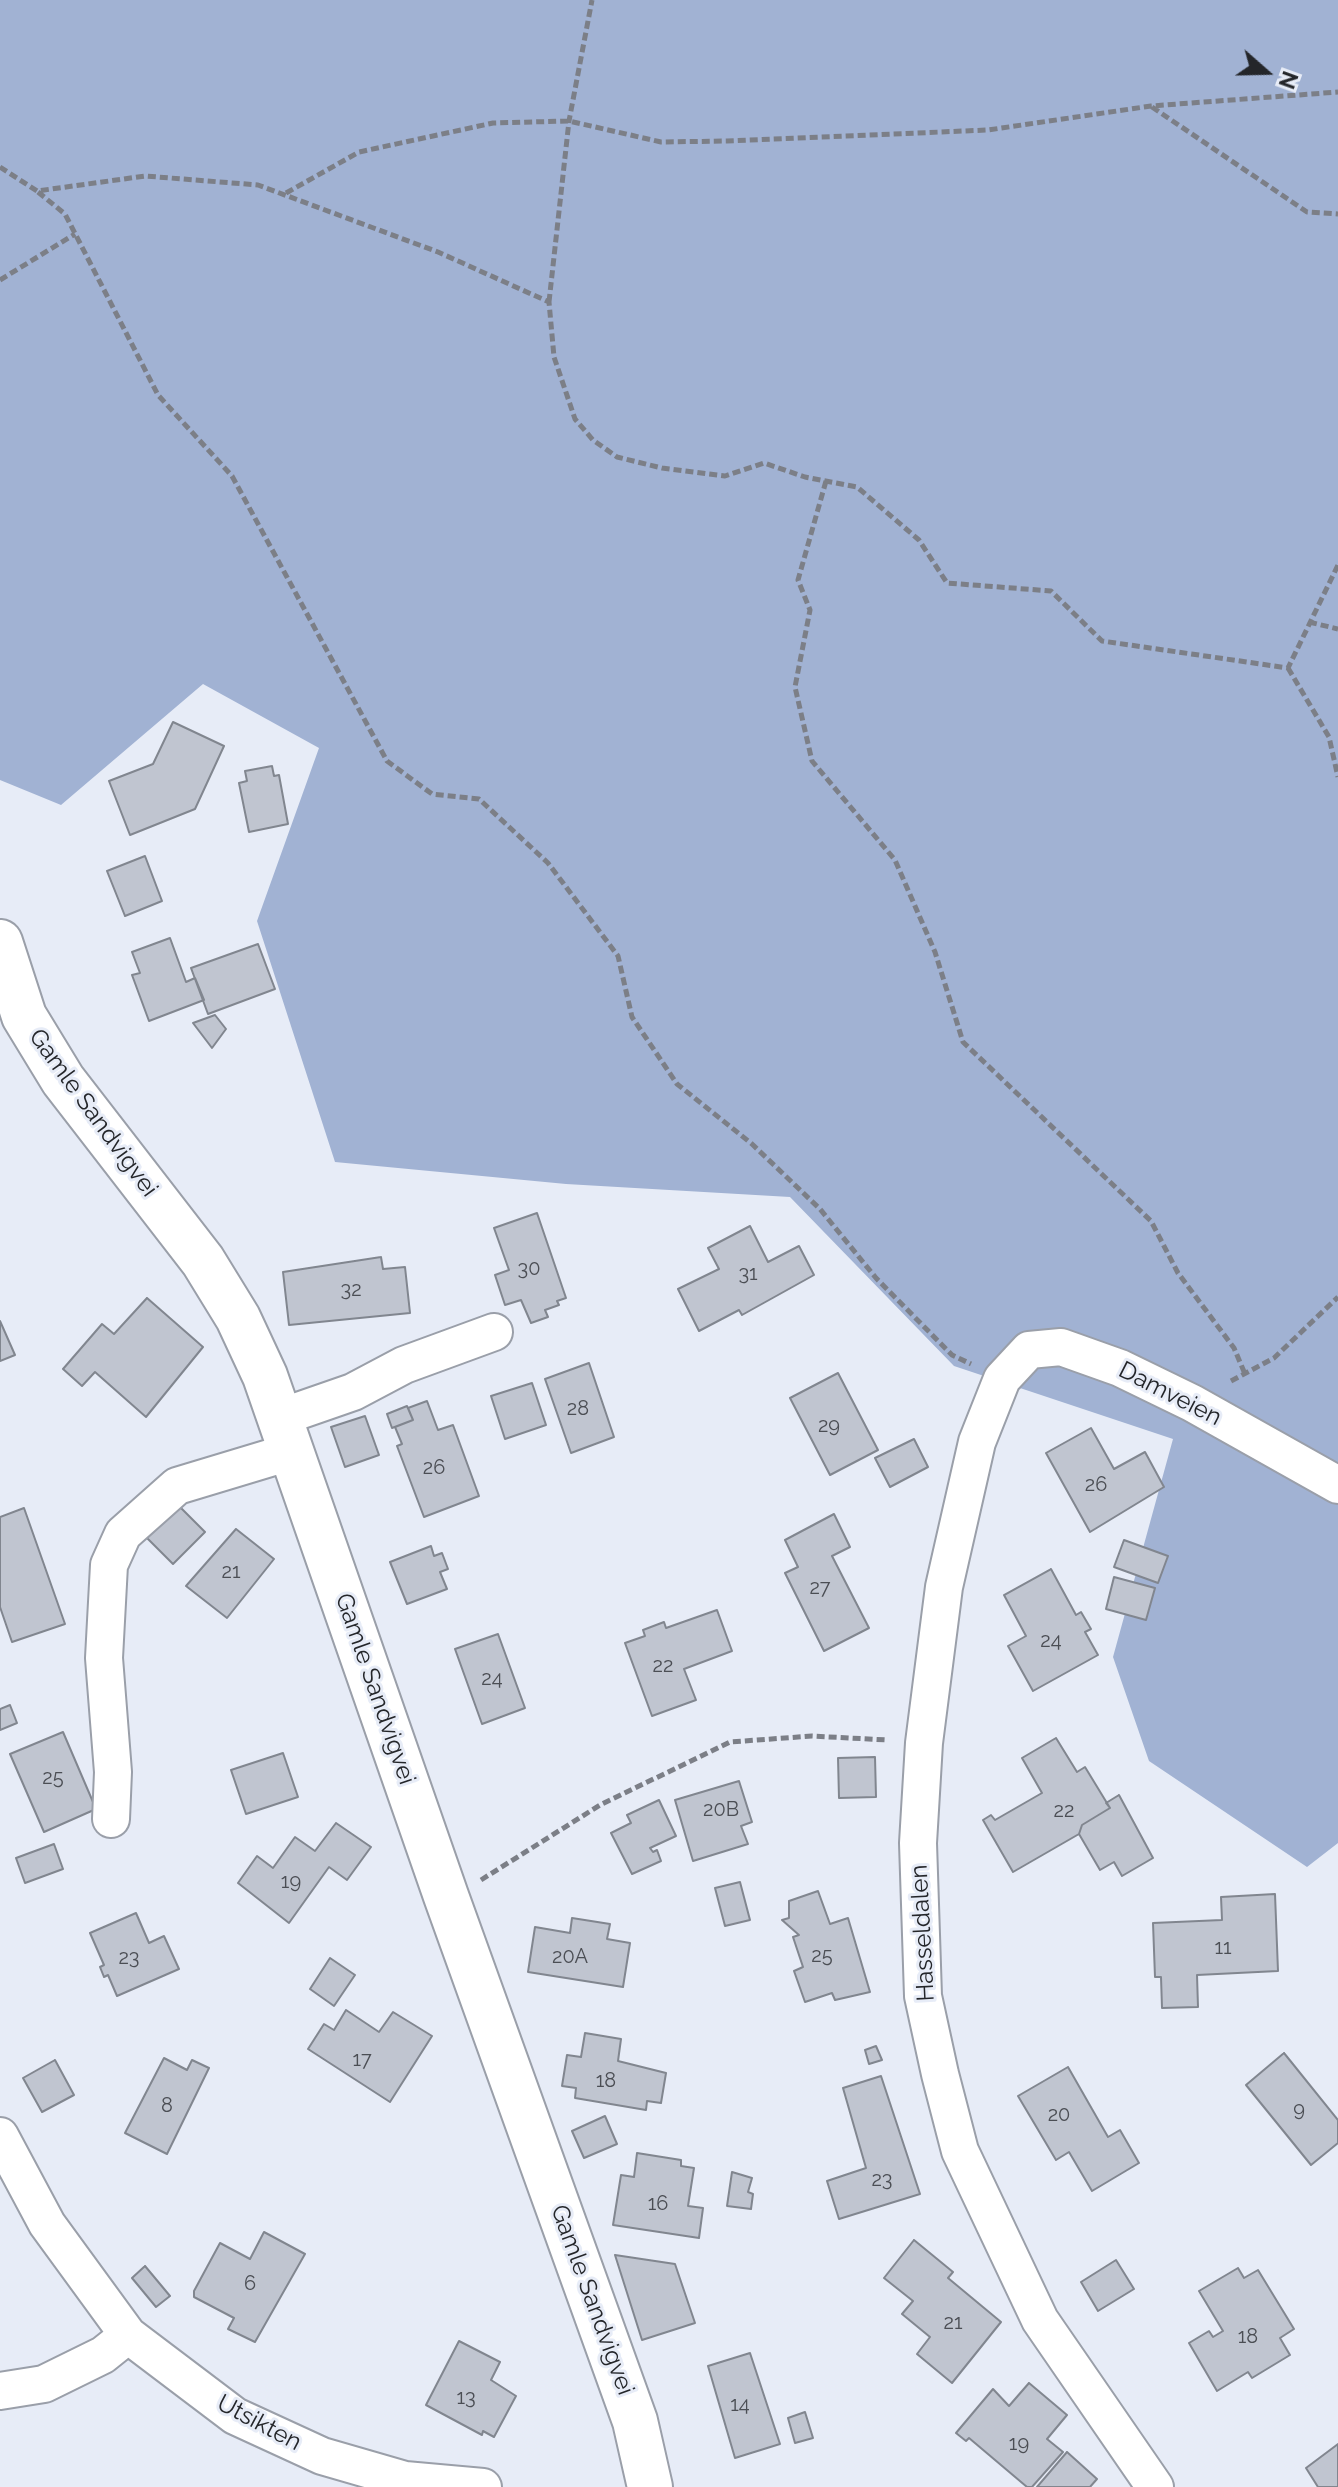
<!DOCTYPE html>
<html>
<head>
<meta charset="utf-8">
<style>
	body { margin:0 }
	#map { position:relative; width:1338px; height:2487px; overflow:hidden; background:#e7ecf7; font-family:Raleway,sans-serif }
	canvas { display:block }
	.north { position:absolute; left:1226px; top:32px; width:80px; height:80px; -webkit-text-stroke:6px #e7ecf7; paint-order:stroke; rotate:110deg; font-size:22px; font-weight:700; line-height:32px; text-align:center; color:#24262a }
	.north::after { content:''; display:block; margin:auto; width:28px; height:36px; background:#24262a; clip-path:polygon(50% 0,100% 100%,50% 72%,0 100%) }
</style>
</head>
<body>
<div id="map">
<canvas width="1338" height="2487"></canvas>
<div class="north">N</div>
</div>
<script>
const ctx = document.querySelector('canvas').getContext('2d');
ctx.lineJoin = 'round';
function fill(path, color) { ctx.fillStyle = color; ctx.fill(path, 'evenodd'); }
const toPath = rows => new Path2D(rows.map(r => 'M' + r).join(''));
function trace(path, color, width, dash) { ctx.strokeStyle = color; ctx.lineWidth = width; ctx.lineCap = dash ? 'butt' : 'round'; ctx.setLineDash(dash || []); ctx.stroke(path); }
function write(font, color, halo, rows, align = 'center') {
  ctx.font = font + ' Raleway,sans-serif'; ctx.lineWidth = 6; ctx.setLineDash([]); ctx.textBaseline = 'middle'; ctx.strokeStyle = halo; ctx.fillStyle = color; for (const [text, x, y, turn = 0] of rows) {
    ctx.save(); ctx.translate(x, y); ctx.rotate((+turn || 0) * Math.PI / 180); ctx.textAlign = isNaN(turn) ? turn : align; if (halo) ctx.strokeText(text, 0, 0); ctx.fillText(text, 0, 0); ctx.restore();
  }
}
fill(toPath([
	[0,0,1338,0,1338,1843,1307,1867,1149,1761,1113,1657,1173,1439,954,1366,790,1197,566,1184,335,1162,257,921,319,748,203,684,61,805,0,780]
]), '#a1b2d3');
const building = toPath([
	[173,722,224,746,195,809,130,835,109,781,153,764,173,722],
	[272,766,274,776,279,775,288,824,249,832,239,783,247,781,245,771,272,766],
	[145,856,162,901,125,916,107,871,145,856],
	[170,938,186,982,195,978,204,1000,149,1021,132,975,140,973,132,952,170,938],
	[258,944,275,989,208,1014,191,968,258,944],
	[215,1015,226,1029,212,1048,193,1023,215,1015],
	[537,1213,566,1298,557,1301,559,1305,545,1310,548,1317,531,1323,521,1300,505,1305,495,1275,509,1270,494,1228,537,1213],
	[750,1226,768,1262,799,1246,814,1275,742,1315,739,1310,699,1331,678,1289,719,1269,708,1248,750,1226],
	[381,1257,383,1269,405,1267,410,1313,289,1325,283,1272,381,1257],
	[147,1298,203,1347,146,1417,95,1372,82,1386,63,1369,102,1324,114,1334,147,1298],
	[0,1321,15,1355,0,1361,0,1321],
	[589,1363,614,1437,571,1453,545,1379,589,1363],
	[838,1373,878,1450,830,1475,790,1398,838,1373],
	[532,1383,546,1425,505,1439,491,1396,532,1383],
	[427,1401,438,1430,453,1425,479,1496,424,1517,397,1446,402,1444,395,1427,413,1420,408,1408,427,1401],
	[407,1406,413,1420,392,1428,387,1414,407,1406],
	[365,1416,379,1455,345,1467,331,1427,365,1416],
	[1091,1428,1114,1469,1145,1452,1164,1487,1090,1532,1046,1453,1091,1428],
	[914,1439,928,1467,890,1487,875,1458,914,1439],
	[179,1506,205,1532,173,1564,147,1538,179,1506],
	[24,1508,65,1624,12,1642,0,1607,0,1517,24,1508],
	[834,1514,850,1547,832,1556,869,1628,824,1651,785,1573,798,1567,785,1540,834,1514],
	[236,1529,274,1559,227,1618,186,1586,236,1529],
	[1124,1540,1168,1556,1158,1583,1114,1567,1124,1540],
	[431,1546,434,1556,442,1553,448,1569,440,1572,447,1589,407,1604,390,1562,431,1546],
	[1051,1569,1076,1615,1081,1612,1091,1629,1085,1632,1098,1655,1033,1691,1008,1646,1026,1636,1004,1595,1051,1569],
	[1114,1577,1155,1588,1146,1620,1106,1609,1114,1577],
	[717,1610,732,1651,684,1669,696,1700,652,1716,625,1643,645,1636,643,1630,664,1622,666,1628,717,1610],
	[498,1634,525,1708,482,1724,455,1649,498,1634],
	[10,1705,17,1723,0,1730,0,1709,10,1705],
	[63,1732,96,1809,44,1832,10,1754,63,1732],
	[1056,1738,1077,1772,1085,1767,1110,1808,1082,1825,1079,1834,1013,1872,983,1820,991,1815,995,1820,1042,1793,1022,1758,1056,1738],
	[283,1753,298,1797,246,1814,231,1770,283,1753],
	[875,1757,876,1797,839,1798,838,1758,875,1757],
	[739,1781,752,1822,741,1826,748,1844,693,1861,675,1800,739,1781],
	[1119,1795,1153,1858,1122,1876,1114,1862,1100,1870,1079,1834,1082,1825,1110,1808,1106,1803,1119,1795],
	[659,1800,676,1836,650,1848,653,1852,657,1850,661,1861,632,1874,611,1833,631,1823,627,1815,659,1800],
	[336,1823,371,1847,347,1880,329,1867,289,1923,238,1883,257,1856,273,1868,295,1837,315,1851,336,1823],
	[54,1844,63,1869,25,1883,16,1858,54,1844],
	[740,1882,750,1920,725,1926,715,1888,740,1882],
	[818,1891,830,1924,848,1918,870,1992,835,2000,832,1993,805,2002,794,1971,803,1967,793,1937,799,1935,782,1920,789,1918,789,1901,818,1891],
	[1275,1894,1278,1971,1197,1975,1198,2007,1162,2008,1161,1977,1155,1977,1153,1923,1222,1920,1221,1897,1275,1894],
	[136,1913,149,1943,164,1936,179,1969,117,1996,108,1975,104,1977,100,1967,104,1965,90,1933,136,1913],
	[572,1918,610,1924,607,1939,630,1943,623,1987,528,1972,535,1927,570,1933,572,1918],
	[330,1958,355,1975,334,2006,310,1989,330,1958],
	[346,2010,379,2032,393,2012,432,2036,390,2102,308,2049,324,2024,334,2030,346,2010],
	[585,2033,621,2039,618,2061,666,2073,661,2103,647,2101,646,2110,575,2098,576,2088,562,2086,567,2055,581,2057,585,2033],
	[876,2046,882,2060,869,2064,865,2050,876,2046],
	[1284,2053,1338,2120,1338,2143,1311,2165,1246,2085,1284,2053],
	[164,2058,187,2070,192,2060,209,2068,167,2154,125,2133,164,2058],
	[55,2060,74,2095,42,2112,23,2078,55,2060],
	[1068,2067,1108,2137,1120,2130,1139,2163,1092,2191,1069,2152,1056,2160,1018,2096,1068,2067],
	[881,2076,920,2194,839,2219,827,2181,866,2168,843,2088,881,2076],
	[605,2116,617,2144,584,2158,572,2131,605,2116],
	[637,2153,681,2160,681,2166,694,2168,688,2206,703,2208,699,2238,613,2225,621,2175,634,2177,637,2153],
	[732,2172,752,2178,748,2192,753,2194,751,2209,727,2206,732,2172],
	[264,2232,305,2254,255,2342,228,2329,234,2318,194,2297,194,2291,220,2243,250,2259,264,2232],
	[914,2240,953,2272,948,2278,1001,2322,952,2383,917,2354,930,2337,902,2314,913,2301,884,2278,914,2240],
	[615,2255,675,2264,695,2323,642,2340,615,2255],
	[1116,2260,1134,2289,1098,2311,1081,2282,1116,2260],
	[145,2266,170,2296,156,2307,132,2278,145,2266],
	[1238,2268,1244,2278,1258,2270,1294,2329,1280,2338,1290,2355,1252,2378,1248,2372,1217,2391,1189,2343,1209,2331,1213,2337,1223,2331,1199,2291,1238,2268],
	[459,2341,500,2362,491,2380,516,2396,494,2437,483,2431,482,2435,426,2405,459,2341],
	[750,2353,780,2444,735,2458,708,2366,750,2353],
	[1029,2383,1067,2415,1047,2439,1063,2452,1032,2487,1027,2487,969,2438,966,2441,956,2433,993,2389,1009,2406,1029,2383],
	[805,2412,813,2438,795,2443,788,2418,805,2412],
	[1338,2444,1338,2487,1318,2487,1306,2468,1338,2444],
	[1067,2452,1097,2479,1090,2487,1037,2487,1067,2452]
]);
fill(building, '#c0c5d0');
trace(building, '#81868f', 2);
const street = toPath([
	[281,1417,353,1392,404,1365,494,1332],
	[111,1819,113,1772,104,1658,109,1565,123,1534,177,1486,293,1451],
	[0,2136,47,2224,128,2335,235,2416,322,2456,405,2480,483,2487],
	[0,2391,44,2384,103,2355,128,2335],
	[1155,2487,1040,2320,960,2151,940,2074,923,1996,918,1843,924,1743,944,1587,977,1442,1002,1379,1029,1350,1061,1347,1120,1368,1192,1403,1338,1485]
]);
const secondary = toPath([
	[0,942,24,1016,63,1080,203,1261,238,1318,265,1376,446,1896,635,2421,650,2487]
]);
trace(street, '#9a9fa9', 40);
trace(secondary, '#9a9fa9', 48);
trace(toPath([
	[1152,107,1307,212,1338,214],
	[0,167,37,191,145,176,258,185,438,252,549,302,554,357,575,419,593,440,617,457,662,468,725,476,764,463,805,477,857,487,919,540,947,583,1051,591,1102,641,1288,668,1338,565],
	[38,192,65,214,158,395,232,476,387,761,432,794,479,799,548,863,618,956,632,1017,677,1084,752,1144,820,1209,876,1278,952,1355,971,1364],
	[286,193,359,152,493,123,569,121,661,142,727,141,988,130,1151,106,1338,92],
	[0,280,75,234],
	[549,302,569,121,592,0],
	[826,481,798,580,810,610,795,687,812,761,895,860,935,952,963,1042,1151,1221,1178,1273,1234,1348,1245,1374],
	[1309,622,1338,629],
	[1288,668,1329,737,1338,777],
	[1231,1381,1274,1358,1338,1297],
	[481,1880,600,1805,730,1742,812,1736,887,1740]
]), '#7c7f87', 5, [8, 4]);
trace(street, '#fff', 36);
trace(secondary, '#fff', 44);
write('20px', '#4b4e54', null, [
	["30",529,1269],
	["31",748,1274],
	["32",351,1290],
	["28",578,1409],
	["29",829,1426],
	["26",434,1468],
	["26",1096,1485],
	["21",231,1572],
	["27",820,1588],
	["24",1051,1641],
	["22",663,1666],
	["24",492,1679],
	["25",53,1778],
	["20B",721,1810],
	["22",1064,1811],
	["19",291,1882],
	["11",1223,1948],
	["25",822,1956],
	["20A",570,1957],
	["23",129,1958],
	["17",362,2060],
	["18",606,2081],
	["8",167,2106],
	["9",1299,2110],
	["20",1059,2115],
	["23",882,2180],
	["16",658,2204],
	["6",250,2284],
	["21",953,2323],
	["18",1248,2337],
	["13",466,2398],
	["14",740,2405],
	["19",1019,2444]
]);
write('24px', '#24262a', '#e7ecf7', [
	["Gamle Sandvigvei",93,1113,54],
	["Damveien",1170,1394,27],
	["Gamle Sandvigvei",375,1689,71],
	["Hasseldalen",923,1933,-93],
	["Gamle Sandvigvei",592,2300,70],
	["Utsikten",259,2423,28]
]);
</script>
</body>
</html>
